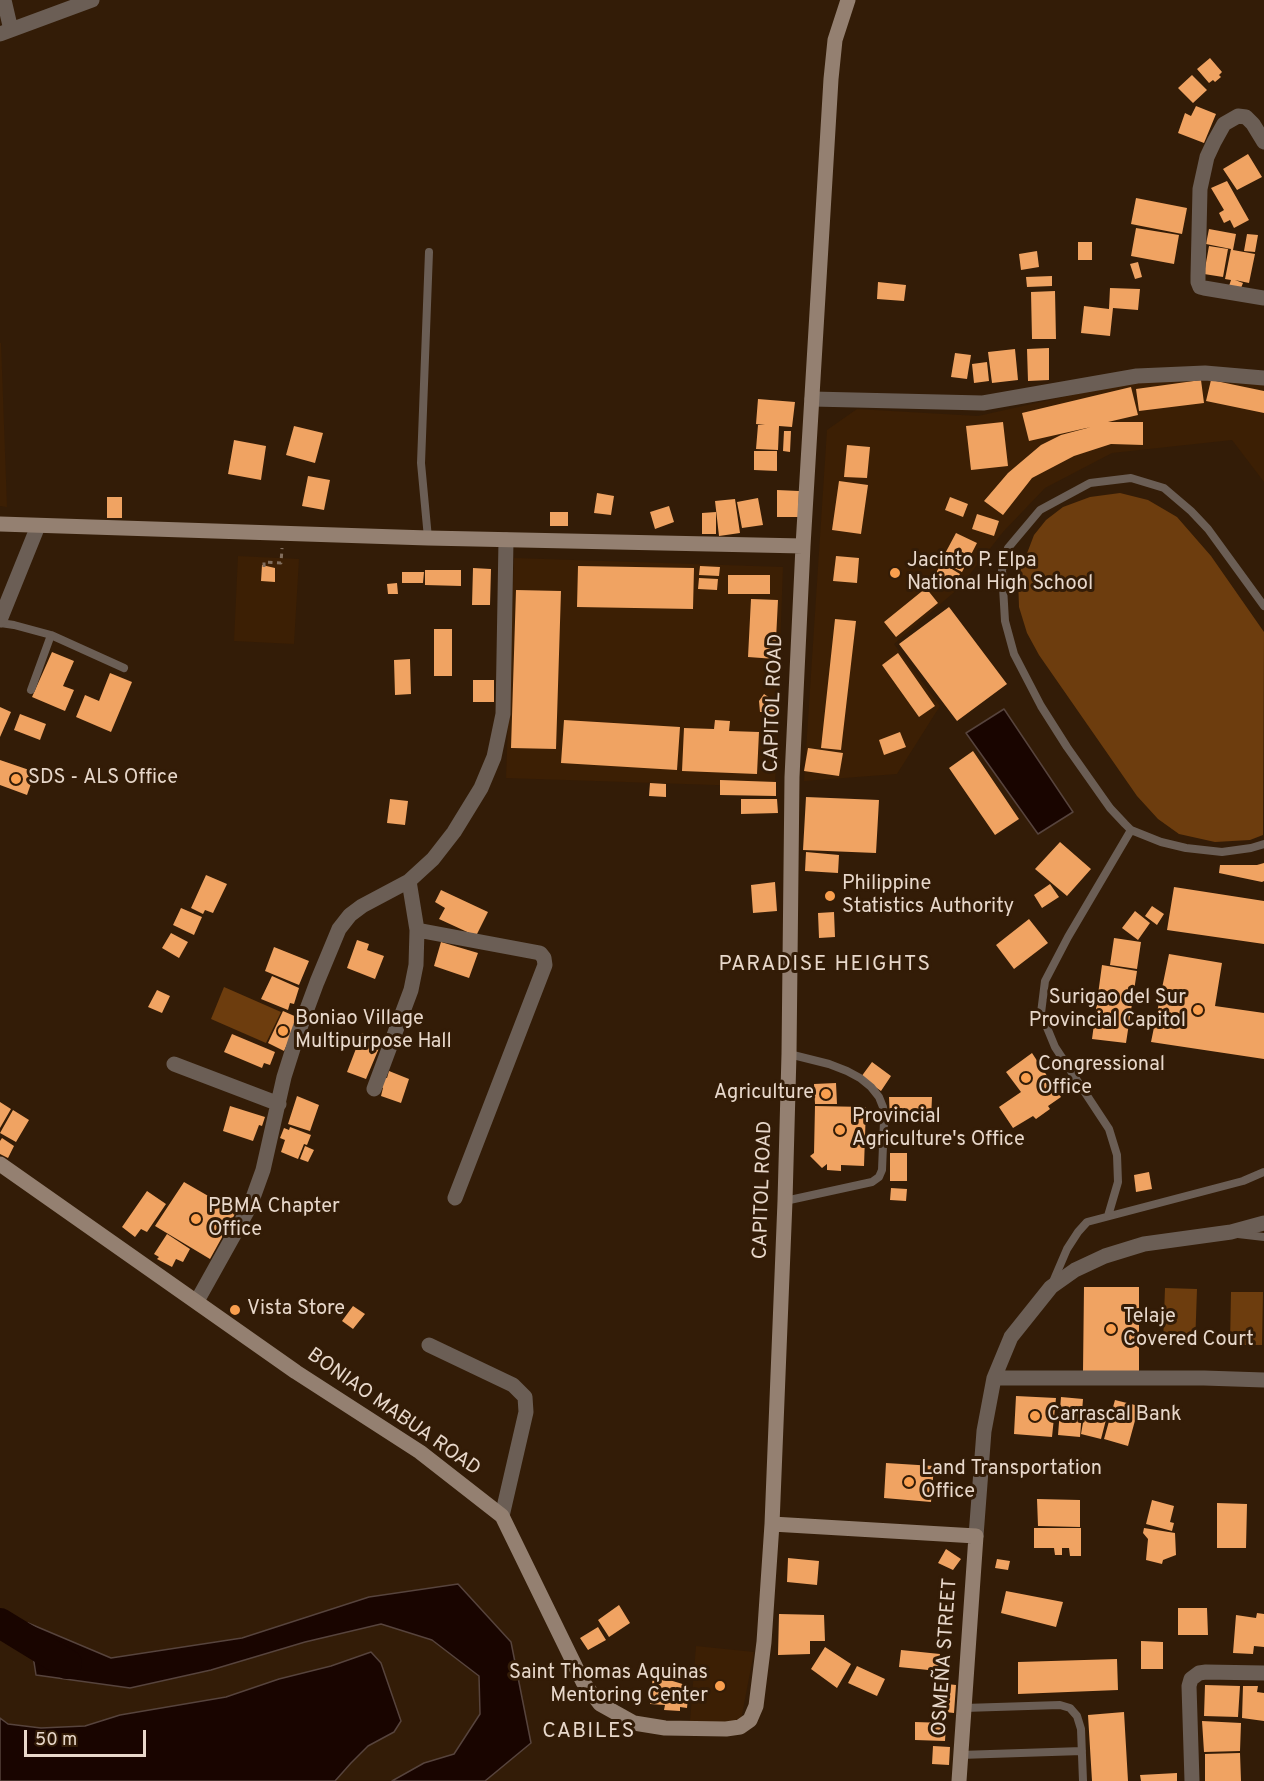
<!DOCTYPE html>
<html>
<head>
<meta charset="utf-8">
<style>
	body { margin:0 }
	#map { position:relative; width:1264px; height:1781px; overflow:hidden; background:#331c07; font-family:Overpass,sans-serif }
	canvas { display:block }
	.scale { position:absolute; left:24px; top:1730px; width:122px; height:27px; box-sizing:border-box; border:3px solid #e8d8cb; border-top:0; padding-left:8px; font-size:18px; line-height:21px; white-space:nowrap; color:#e8d8cb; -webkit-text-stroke:4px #331c07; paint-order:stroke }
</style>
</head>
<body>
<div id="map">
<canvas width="1264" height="1781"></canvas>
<div class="scale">50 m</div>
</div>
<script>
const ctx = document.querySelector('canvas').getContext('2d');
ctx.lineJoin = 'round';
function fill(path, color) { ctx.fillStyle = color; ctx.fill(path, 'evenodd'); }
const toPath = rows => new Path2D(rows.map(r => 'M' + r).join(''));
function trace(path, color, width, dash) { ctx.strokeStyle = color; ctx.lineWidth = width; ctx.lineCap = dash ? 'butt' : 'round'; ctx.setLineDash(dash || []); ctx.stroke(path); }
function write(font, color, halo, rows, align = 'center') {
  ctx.font = font + ' Overpass,sans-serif'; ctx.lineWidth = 6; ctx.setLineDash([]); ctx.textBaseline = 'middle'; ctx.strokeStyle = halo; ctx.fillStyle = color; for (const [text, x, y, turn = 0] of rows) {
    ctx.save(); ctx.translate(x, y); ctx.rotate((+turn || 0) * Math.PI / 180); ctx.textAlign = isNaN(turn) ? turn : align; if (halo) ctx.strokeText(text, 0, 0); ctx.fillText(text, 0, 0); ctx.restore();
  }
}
fill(toPath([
	[0,343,1,343,7,507,0,506],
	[1264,379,1264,482,1232,440,1112,453,1045,488,1003,532,959,588,894,644,940,706,897,774,804,781,827,430,857,409,978,416,1135,381],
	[238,556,299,559,294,644,234,641],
	[514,558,783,567,775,787,506,778],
	[696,1646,754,1652,740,1725,690,1721]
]), '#3c1f04');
fill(toPath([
	[1120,493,1148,500,1177,517,1211,556,1264,632,1263,835,1250,840,1215,842,1179,834,1158,819,1137,796,1039,655,1027,633,1019,607,1018,577,1034,535,1046,520,1063,507,1090,497],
	[224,987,281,1012,266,1043,211,1019],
	[1165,1288,1197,1289,1195,1346,1163,1344],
	[1231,1292,1263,1292,1262,1345,1230,1345]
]), '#6d3d0e');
const water = toPath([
	[1004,709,1073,812,1038,834,966,733,1004,709],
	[458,1584,511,1642,531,1743,485,1781,392,1781,424,1763,454,1754,480,1714,479,1676,432,1640,381,1624,305,1642,211,1670,130,1688,36,1675,28,1623,111,1658,242,1638,369,1597,458,1584],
	[371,1652,381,1663,401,1721,394,1732,368,1746,351,1763,335,1781,0,1781,0,1718,8,1724,41,1728,85,1726,120,1715,226,1697,279,1679,331,1666,371,1652]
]);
fill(water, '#190500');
trace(water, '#57443d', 1.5);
trace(toPath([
	[0,1623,67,1664]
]), '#190500', 30);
fill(toPath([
	[1210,58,1222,72,1219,75,1221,77,1215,82,1213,80,1209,83,1197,69],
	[1192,75,1207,90,1193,103,1178,88],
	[1196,106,1216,114,1204,143,1178,133,1185,113,1191,116],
	[1248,154,1262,177,1237,190,1223,169],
	[1227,181,1249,220,1234,228,1230,220,1224,223,1219,213,1224,210,1211,188],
	[1136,198,1187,208,1182,234,1131,224],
	[1136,228,1179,235,1174,264,1131,256],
	[1209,229,1236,234,1233,250,1255,254,1249,283,1235,280,1243,283,1241,288,1229,286,1231,280,1225,279,1231,249,1206,244],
	[1247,234,1258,235,1255,252,1244,251],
	[1078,242,1092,242,1092,260,1078,260],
	[1209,246,1228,249,1223,277,1204,274],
	[1037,251,1039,267,1021,270,1019,254],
	[1138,262,1142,277,1135,279,1130,264],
	[1052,276,1052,286,1027,287,1026,277],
	[878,282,906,285,904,301,877,299],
	[1110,288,1140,289,1138,310,1113,308,1110,336,1081,333,1084,306,1109,309],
	[1055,291,1056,339,1032,339,1031,292],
	[1049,348,1049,380,1028,381,1027,349],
	[1015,349,1018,380,992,383,988,352],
	[955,353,971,355,967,379,951,377],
	[987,362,989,381,974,383,972,364],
	[1201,380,1204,403,1139,411,1136,389],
	[1211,380,1264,391,1264,413,1206,401],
	[1131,387,1138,415,1108,422,1143,422,1143,445,1111,444,1074,456,1032,478,1003,515,984,501,1008,473,1041,445,1061,435,1091,427,1029,441,1022,413],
	[758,399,795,402,792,427,779,426,778,450,756,449,758,425,765,425,756,424],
	[1003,422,1008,466,971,470,966,426],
	[294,426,323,433,315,463,286,455],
	[784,431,791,431,790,452,783,451],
	[234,440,266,446,261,480,228,474],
	[847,445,870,447,867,478,844,477],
	[754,451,777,451,777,471,754,470],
	[308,476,330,480,324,510,302,506],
	[839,481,868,485,861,534,832,530],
	[777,490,799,491,798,517,777,517],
	[597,493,614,496,611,515,594,513],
	[107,497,122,497,122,518,107,518],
	[950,497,968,504,963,517,945,510],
	[758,498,763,525,742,528,737,502],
	[735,499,740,533,719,536,715,501],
	[669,506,674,522,655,529,650,512],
	[550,512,568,512,568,526,550,526],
	[716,512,716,534,702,534,702,513],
	[977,514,999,521,994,536,972,529],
	[956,533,977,543,962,572,941,561],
	[836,556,859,558,857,583,833,581],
	[942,563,960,574,951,590,932,579],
	[262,565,275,568,275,582,261,581],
	[578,566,694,568,693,609,577,607],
	[700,566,720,567,719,576,699,575],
	[473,568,491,569,490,605,472,605],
	[425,570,461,570,461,586,425,585],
	[402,572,424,572,423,583,402,583],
	[728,575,770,575,770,594,728,594],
	[699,578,718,579,717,590,698,589],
	[397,583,398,594,388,594,387,584],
	[926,588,938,603,896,637,884,622],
	[516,590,561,591,556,749,511,748],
	[751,599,778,600,775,659,748,657],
	[949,607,1007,684,957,721,899,644],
	[835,619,856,621,841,750,821,748],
	[434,629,452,629,452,676,434,676],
	[52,652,74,661,63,686,74,690,65,711,32,697],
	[898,653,935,706,919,717,882,665],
	[410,659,411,694,395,695,394,660],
	[110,673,132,682,111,732,76,717,85,695,99,701],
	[473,680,494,680,494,702,473,702],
	[764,694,779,704,778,712,760,712,759,701],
	[0,707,11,712,0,737],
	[20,714,46,724,40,740,14,730],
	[564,720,680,727,677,770,561,763],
	[715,720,730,721,729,731,759,732,757,774,682,771,684,728,714,729],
	[900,732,906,747,884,755,879,740],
	[808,748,843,753,839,776,804,771],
	[973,751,1019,819,995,835,949,768],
	[0,760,35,772,27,795,0,785],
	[720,780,776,782,776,796,720,795],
	[650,783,666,784,666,797,649,796],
	[806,797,879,800,876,853,803,850],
	[390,799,408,801,405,825,387,823],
	[741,799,777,799,778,813,741,814],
	[1060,842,1091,869,1067,896,1035,869],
	[806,852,839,855,838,873,805,871],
	[1264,863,1264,881,1262,882,1219,873,1220,865,1257,865],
	[206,875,227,884,213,913,205,910,203,914,191,908],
	[775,882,777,911,753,913,751,885],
	[1050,884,1059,897,1042,908,1034,895],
	[1174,887,1264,901,1264,944,1167,930],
	[441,890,488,912,476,936,439,919,445,908,435,902],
	[1152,906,1164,914,1157,925,1145,916],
	[181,908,202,917,194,935,173,925],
	[1135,911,1150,923,1138,940,1122,928],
	[834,912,835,937,819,938,818,913],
	[1029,919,1048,943,1014,969,996,945],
	[171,933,188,942,179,958,162,948],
	[1114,938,1141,942,1137,969,1110,965],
	[357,940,369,944,367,950,384,956,375,979,347,968],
	[441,942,478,953,469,978,434,966],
	[274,947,309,961,299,985,265,971],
	[1169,954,1222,963,1215,1006,1264,1013,1264,1059,1151,1042],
	[1102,965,1137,971,1126,1043,1092,1039],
	[272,976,299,988,294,1004,290,1003,288,1010,261,999],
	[157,990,170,996,162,1013,148,1007],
	[283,1011,299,1018,284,1051,268,1043],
	[362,1033,382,1041,366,1079,347,1072],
	[232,1034,275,1052,270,1065,264,1063,262,1068,224,1052],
	[1032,1053,1061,1097,1048,1106,1050,1109,1036,1119,1033,1116,1013,1128,999,1107,1021,1092,1006,1072],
	[872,1062,891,1076,881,1091,861,1077],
	[389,1071,409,1079,401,1103,381,1096,383,1088,380,1086,382,1077,387,1078],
	[836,1083,837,1104,815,1104,814,1084],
	[297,1096,319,1105,310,1131,288,1124],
	[889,1097,932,1097,931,1120,890,1119],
	[0,1102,11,1109,0,1128],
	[230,1106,265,1117,262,1126,259,1125,253,1141,223,1131],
	[815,1106,866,1107,864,1166,841,1165,841,1171,827,1170,827,1164,822,1168,810,1156,814,1153],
	[13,1110,29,1120,16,1142,0,1133],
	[290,1127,311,1135,307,1145,304,1144,298,1159,281,1152,285,1140,280,1138,284,1128,289,1130],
	[2,1138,14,1146,8,1158,0,1154,0,1141],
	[305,1146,314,1150,308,1162,300,1159],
	[890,1153,907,1153,907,1181,890,1181],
	[1149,1172,1152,1189,1136,1192,1134,1175],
	[184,1182,236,1212,210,1259,155,1226],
	[891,1188,907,1189,906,1201,890,1200],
	[147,1191,166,1204,147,1232,141,1229,135,1237,122,1227],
	[167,1234,190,1249,183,1262,176,1259,172,1267,157,1259,159,1257,154,1254],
	[1084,1287,1139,1287,1139,1371,1083,1371],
	[353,1306,365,1314,353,1329,342,1321],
	[1016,1396,1056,1398,1052,1437,1014,1434],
	[1061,1397,1083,1399,1080,1437,1058,1435],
	[1115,1400,1139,1406,1128,1446,1104,1439],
	[1085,1411,1107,1416,1101,1439,1081,1434],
	[886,1463,934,1466,931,1502,884,1498],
	[1037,1499,1080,1500,1080,1527,1038,1526],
	[1152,1500,1174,1506,1170,1522,1174,1523,1172,1531,1146,1524],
	[1217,1503,1247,1504,1246,1548,1217,1548],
	[1034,1528,1081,1528,1081,1556,1070,1556,1069,1548,1062,1548,1062,1555,1055,1555,1054,1548,1034,1548],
	[1144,1528,1175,1533,1176,1555,1163,1560,1162,1564,1146,1560,1148,1539,1143,1533],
	[946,1549,961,1559,953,1570,938,1563],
	[788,1558,819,1561,817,1585,787,1582],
	[997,1559,1010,1561,1008,1570,995,1568],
	[1006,1591,1063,1602,1056,1627,1001,1613],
	[619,1605,630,1623,609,1637,598,1620],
	[1178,1608,1207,1608,1208,1635,1178,1635],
	[1257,1613,1264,1614,1264,1647,1254,1646,1253,1654,1233,1653,1236,1615,1256,1618],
	[779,1614,824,1615,825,1641,810,1641,810,1654,778,1655],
	[598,1627,606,1640,588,1650,580,1638],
	[1141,1641,1163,1642,1163,1669,1141,1669],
	[825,1647,851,1664,837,1688,811,1669],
	[901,1650,940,1654,938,1671,899,1667],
	[1117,1659,1118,1690,1018,1694,1018,1662],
	[857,1666,885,1679,877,1696,848,1683],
	[653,1675,689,1686,687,1708,680,1707,680,1711,664,1710,665,1705,650,1704],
	[938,1683,956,1685,954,1713,936,1711],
	[1205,1685,1240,1686,1238,1717,1204,1716],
	[1243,1686,1258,1686,1257,1692,1264,1693,1264,1721,1242,1718],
	[1124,1712,1128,1781,1092,1781,1088,1715],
	[1202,1721,1241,1723,1240,1751,1204,1752],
	[915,1722,946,1723,945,1741,915,1740],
	[933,1746,950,1747,949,1765,932,1764],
	[1240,1753,1241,1781,1205,1781,1205,1754],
	[1177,1773,1177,1781,1141,1781,1140,1775]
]), '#f0a362');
trace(toPath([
	[264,567,264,562,281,563,282,548]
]), '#816d5c', 3, [4.5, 4.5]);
trace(toPath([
	[428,538,421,463,429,252],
	[1264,606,1208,529,1191,511,1164,488,1131,478,1090,483,1040,510,1008,548,1002,570,1005,621,1014,654,1041,706,1067,747,1110,808,1125,824,1131,830,1161,842,1186,848,1222,852,1251,848,1264,844],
	[0,623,14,625,51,635],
	[31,690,51,635,124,668],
	[785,1201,872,1182,879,1177,882,1170,884,1121,883,1107,879,1097,871,1087,860,1078,847,1071,829,1064,789,1054],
	[1108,1216,1118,1182,1117,1155,1109,1129,1055,1047,1041,1013,1045,981,1068,937,1131,830],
	[1238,1234,1264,1237],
	[1052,1284,1067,1249,1078,1232,1087,1222,1243,1181,1264,1172],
	[964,1708,1060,1705,1070,1708,1077,1716,1081,1729,1083,1781],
	[960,1755,1082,1751]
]), '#6b5e55', 8);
trace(toPath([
	[4,0,11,30],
	[0,34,92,0],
	[1264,142,1253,124,1246,117,1238,116,1224,124,1214,142,1207,157,1200,189,1198,276,1198,282,1200,287,1204,288,1264,298],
	[812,399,983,403,1137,376,1205,373,1264,378],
	[0,620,38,526],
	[417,930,540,953,544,958,545,965,455,1198],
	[174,1064,279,1104],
	[374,1089,411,990,416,965,417,930,409,881],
	[197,1301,250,1206,263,1170,284,1077,297,1036,317,982,339,929,350,915,362,906,409,881,433,859,454,832,481,788,494,757,503,714,506,540],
	[429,1345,513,1385,525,1397,526,1412,502,1516],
	[994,1378,1204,1378,1264,1380],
	[976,1536,984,1431,994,1378,1011,1337,1051,1287,1075,1270,1105,1256,1144,1244,1231,1232,1264,1223],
	[1192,1781,1189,1686,1191,1679,1199,1673,1206,1672,1264,1673]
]), '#6b5e55', 15);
trace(toPath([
	[0,524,428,538,803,546],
	[0,1164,296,1372,420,1452,502,1516,583,1682,600,1704,634,1723,665,1728,726,1729,740,1727,750,1720,756,1706,764,1642,772,1524,785,1201,789,1054,792,777,803,546,831,79,835,40,848,0],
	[772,1524,976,1536,959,1781]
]), '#948071', 15);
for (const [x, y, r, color] of [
	[895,573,6,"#fa9f4e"],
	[16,779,6,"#fa9f4e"],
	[830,896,6,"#fa9f4e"],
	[1198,1010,6,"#fa9f4e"],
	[283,1031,6,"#fa9f4e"],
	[1026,1078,6,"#fa9f4e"],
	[826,1094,6,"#fa9f4e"],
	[840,1130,6,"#fa9f4e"],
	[196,1219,6,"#fa9f4e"],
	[235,1310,6,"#fa9f4e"],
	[1111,1329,6,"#fa9f4e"],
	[1035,1416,6,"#fa9f4e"],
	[909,1482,6,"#fa9f4e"],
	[720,1686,6,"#fa9f4e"]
]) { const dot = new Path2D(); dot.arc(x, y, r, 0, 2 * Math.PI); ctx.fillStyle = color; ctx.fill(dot); trace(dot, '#331c07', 2); }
write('20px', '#e8d8cb', '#331c07', [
	["Jacinto P. Elpa",907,562],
	["National High School",907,585],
	["SDS - ALS Office",28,779],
	["Philippine",842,885],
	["Statistics Authority",842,908],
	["Surigao del Sur",1186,999,"right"],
	["Provincial Capitol",1186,1022,"right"],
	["Boniao Village",295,1020],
	["Multipurpose Hall",295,1043],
	["Congressional",1038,1066],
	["Office",1038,1089],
	["Agriculture",814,1094,"right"],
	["Provincial",852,1118],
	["Agriculture's Office",852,1141],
	["PBMA Chapter",208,1208],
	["Office",208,1231],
	["Vista Store",247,1310],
	["Telaje",1123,1318],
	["Covered Court",1123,1341],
	["Carrascal Bank",1047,1416],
	["Land Transportation",921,1470],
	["Office",921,1493],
	["Saint Thomas Aquinas",708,1674,"right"],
	["Mentoring Center",708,1697,"right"]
], 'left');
write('20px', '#e8d8cb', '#331c07', [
	["CAPITOL ROAD",775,703,-88],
	["CAPITOL ROAD",764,1190,-88],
	["BONIAO MABUA ROAD",393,1413,35],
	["OSMEÑA STREET",946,1657,-86]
]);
ctx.letterSpacing = '1.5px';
write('21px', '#e8d8cb', '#331c07', [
	["PARADISE HEIGHTS",825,966],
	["CABILES",589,1733]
]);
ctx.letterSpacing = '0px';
</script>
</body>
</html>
